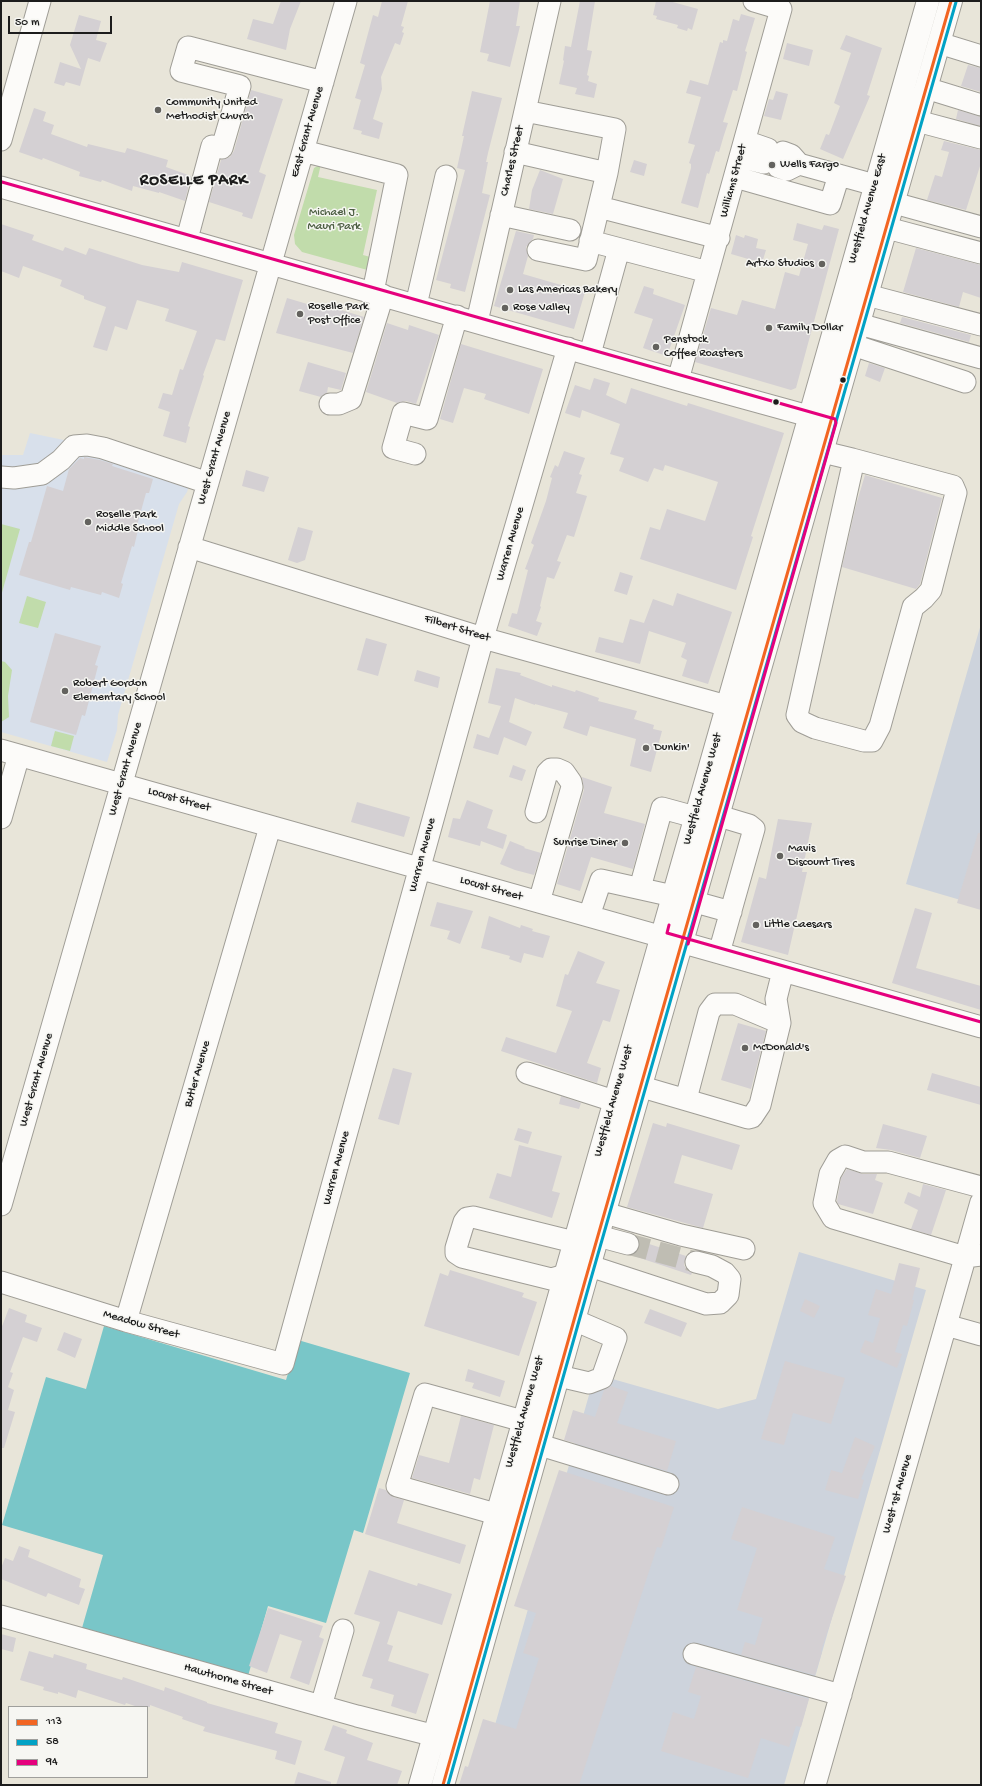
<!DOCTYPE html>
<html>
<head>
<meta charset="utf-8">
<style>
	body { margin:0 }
	#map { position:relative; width:982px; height:1786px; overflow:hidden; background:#e8e5d9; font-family:"Gochi Hand",sans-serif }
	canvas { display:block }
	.frame { position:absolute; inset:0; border:2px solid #1c1c1c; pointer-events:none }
	.legend { position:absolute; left:8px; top:1706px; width:140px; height:72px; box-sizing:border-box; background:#f6f6f2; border:1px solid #9f9f9c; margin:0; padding:5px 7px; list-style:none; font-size:12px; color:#1c1c1c }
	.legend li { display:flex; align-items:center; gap:8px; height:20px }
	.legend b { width:20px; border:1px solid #9f9f9c }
	.scale { position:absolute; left:8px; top:16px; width:104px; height:18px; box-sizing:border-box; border:2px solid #1c1c1c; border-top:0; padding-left:5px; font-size:12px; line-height:14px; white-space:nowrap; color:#1c1c1c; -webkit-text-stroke:3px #f6f6f2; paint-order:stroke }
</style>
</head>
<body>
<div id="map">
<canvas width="982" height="1786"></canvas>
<div class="frame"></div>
<ul class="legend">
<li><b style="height:5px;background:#f26522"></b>113</li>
<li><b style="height:5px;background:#01a2c5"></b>58</li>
<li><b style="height:5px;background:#e5007d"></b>94</li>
</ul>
<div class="scale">50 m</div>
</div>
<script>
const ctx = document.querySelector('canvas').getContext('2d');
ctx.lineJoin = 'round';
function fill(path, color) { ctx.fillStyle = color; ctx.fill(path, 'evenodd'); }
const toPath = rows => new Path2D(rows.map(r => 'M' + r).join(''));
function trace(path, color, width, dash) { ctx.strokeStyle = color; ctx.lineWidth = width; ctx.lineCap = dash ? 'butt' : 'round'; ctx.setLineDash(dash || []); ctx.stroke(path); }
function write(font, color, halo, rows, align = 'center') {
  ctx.font = font + ' "Gochi Hand",sans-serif'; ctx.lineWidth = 3; ctx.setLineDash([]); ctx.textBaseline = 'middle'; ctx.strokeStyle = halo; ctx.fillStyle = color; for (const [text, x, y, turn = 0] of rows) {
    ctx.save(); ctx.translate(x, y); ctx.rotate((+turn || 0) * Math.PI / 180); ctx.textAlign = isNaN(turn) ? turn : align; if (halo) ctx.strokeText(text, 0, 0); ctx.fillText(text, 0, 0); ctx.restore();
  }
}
fill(toPath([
	[30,433,195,467,187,492,179,504,118,715,117,730,107,762,1,732,1,455,23,455]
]), '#d8e0eb');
fill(toPath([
	[981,624,981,906,906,884],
	[799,1252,926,1290,784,1785,548,1785,483,1767,595,1374,718,1409,756,1399]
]), '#cdd3dc');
fill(toPath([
	[321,164,318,177,377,190,363,255,374,258,371,271,302,252,295,244,294,235,314,168],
	[1,524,20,529,1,596],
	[27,596,46,602,38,628,19,623],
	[1,661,5,662,12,670,8,696,9,717,1,722],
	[55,731,74,736,70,751,51,746]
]), '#c1dcab');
fill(toPath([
	[104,1326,286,1380,298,1340,410,1373,363,1533,354,1530,326,1623,268,1606,248,1676,82,1628,103,1555,2,1525,46,1377,86,1389]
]), '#79c6c8');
fill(toPath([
	[281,1,301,1,290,29,286,50,247,39,253,19,273,24],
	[382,1,408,1,401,26,404,27,402,32,404,33,400,45,395,43,381,77,382,89,373,119,383,123,379,139,361,134,362,131,353,129,361,100,355,98,365,65,360,63,373,15,378,17],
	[490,1,520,1,516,26,520,26,510,67,487,61,489,54,480,52],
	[580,1,595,1,587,50,592,51,587,75,589,76,588,81,597,84,594,98,575,94,577,88,559,84,564,61,563,60,565,46,571,47],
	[656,1,669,1,698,9,692,30,688,28,687,31,677,28,678,25,656,19,657,16,653,15],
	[741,14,755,18,745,51,747,52,737,91,733,90,723,122,728,123,724,135,719,152,716,151,709,174,707,173,698,208,681,203,691,168,691,164,689,163,695,145,688,143,701,97,686,93,690,80,708,85,720,42,723,43,723,40,727,41,733,19,739,21],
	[79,15,101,21,96,40,107,43,100,62,88,58,80,86,66,82,64,86,54,83,60,62,81,69,70,45],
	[846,35,882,48,867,95,870,96,843,159,820,149,826,134,829,135,840,106,834,103,851,53,840,49],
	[787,43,813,50,809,66,783,59],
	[968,65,981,68,981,92,961,86],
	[251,90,283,99,259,172,266,175,252,219,242,216,243,213,209,202,221,160,230,157,234,151],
	[472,91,502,98,488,153,486,162,488,162,482,193,490,195,465,292,450,288,451,284,436,280,465,170,457,168,464,136,462,136],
	[776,91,788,94,781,120,764,116,769,99,773,100],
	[34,108,46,112,43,121,54,125,51,134,87,147,88,144,125,153,127,148,168,160,166,167,191,176,185,201,159,192,159,193,133,186,132,191,102,180,101,182,79,176,80,172,43,158,42,160,19,152],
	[958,110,981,117,981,126,956,119],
	[944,141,981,150,981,163,966,210,927,200,935,175,942,177,949,152,941,150],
	[634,160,647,164,644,176,630,172],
	[540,170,563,179,553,214,529,209,532,190],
	[797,223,822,230,824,225,839,229,796,388,791,390,695,362,711,308,737,315,742,300,775,309,785,272,799,276,808,244,793,240],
	[1,224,34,235,32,240,63,251,65,247,86,255,89,248,142,265,179,272,182,262,243,280,225,341,216,339,203,375,204,376,188,426,190,427,186,443,163,436,170,412,158,408,163,393,172,395,180,369,183,370,197,331,165,321,169,309,137,300,127,330,115,326,107,351,93,347,106,307,84,299,84,296,60,286,62,280,23,266,19,278,1,271],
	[516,231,534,235,533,239,526,247,528,256,523,274,585,292,574,329,494,306],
	[736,235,744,238,745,235,758,239,756,248,766,250,762,263,731,254],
	[916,248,981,265,981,298,963,292,959,307,903,292],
	[644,286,654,289,653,294,685,305,667,356,643,348,653,319,634,313],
	[287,298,324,309,325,305,364,317,353,353,276,333],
	[902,317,971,335,969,342,900,323],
	[387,323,408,330,409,325,439,335,416,404,406,401,397,403,366,392],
	[461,344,543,369,529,414,484,399,486,394,464,388,453,423,440,419],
	[308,362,346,373,341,390,328,387,327,393,321,397,299,391],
	[869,363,885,368,880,382,865,376],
	[594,378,610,383,606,395,626,404,631,388,687,406,688,403,784,433,751,536,753,537,736,590,640,559,650,527,660,530,667,509,705,521,718,482,665,465,663,471,654,468,648,482,619,471,624,458,610,454,620,424,582,410,580,418,565,413,575,385,590,390],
	[564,451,585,458,579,474,582,475,576,493,587,496,574,537,567,535,557,561,561,562,554,579,547,577,540,606,541,607,536,621,542,623,537,636,508,626,512,613,517,614,528,570,525,569,534,545,531,543,546,501,552,478,550,477,555,465,558,467],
	[84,457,100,460,113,464,112,466,153,479,149,493,146,493,136,529,138,530,134,547,132,546,121,583,123,584,119,598,102,592,101,595,71,587,70,590,19,575,29,542,31,542,47,486,63,491,69,469,80,458,84,459],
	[246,470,269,477,264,492,242,486],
	[865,475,942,498,920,584,916,589,842,567,856,505],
	[298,527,313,531,305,560,297,563,288,560],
	[620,572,633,576,627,595,614,591],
	[677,593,732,612,708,684,682,676,687,660,681,657,686,643,649,631,640,664,595,652,599,637,623,643,630,619,644,623,653,599,673,606],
	[55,633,101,646,95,665,98,666,85,716,82,715,76,735,30,722],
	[366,638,387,644,378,676,357,670],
	[496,668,521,673,520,675,552,687,552,685,575,692,576,690,599,698,598,701,637,711,634,719,654,725,653,729,662,731,651,772,630,766,636,739,590,726,587,736,563,728,568,713,535,704,535,705,515,698,509,722,532,732,526,746,504,737,498,755,473,748,477,734,489,738,501,706,488,703],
	[417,670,440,677,438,688,414,681],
	[513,765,526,770,522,781,509,777],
	[582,777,612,787,604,813,645,824,633,869,591,857,580,891,557,884,584,790],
	[467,800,493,810,487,828,507,835,503,849,481,841,480,846,448,837,453,818,460,819],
	[357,802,410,817,404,837,351,822],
	[778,819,812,823,802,872,807,872,788,955,741,942,759,877,766,879],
	[978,833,981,833,981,910,957,903],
	[510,841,525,847,524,848,541,853,534,875,515,870,500,864],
	[437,902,473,911,460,944,447,939,450,931,430,926],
	[915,908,932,913,916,968,981,986,981,1010,892,983],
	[489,916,520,928,521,925,533,929,532,931,550,936,543,958,524,953,521,963,509,959,510,956,481,948],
	[578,951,605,962,596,983,620,990,610,1022,603,1020,587,1063,601,1068,597,1083,501,1051,506,1037,556,1053,572,1011,556,1006,565,974,568,975],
	[738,1023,766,1031,751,1089,721,1080],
	[393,1068,412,1073,399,1125,378,1119],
	[932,1073,981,1087,981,1105,927,1090],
	[561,1096,581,1103,579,1109,559,1104],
	[653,1123,666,1127,667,1123,740,1145,732,1170,682,1155,674,1183,713,1194,703,1228,627,1207],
	[883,1124,927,1136,920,1158,891,1150,876,1148],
	[518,1128,532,1132,528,1144,514,1140],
	[519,1145,562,1156,552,1191,560,1193,552,1218,489,1198,497,1173,511,1177],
	[847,1169,863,1174,877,1174,875,1180,883,1183,873,1214,838,1204,837,1201,841,1178],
	[923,1184,946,1190,931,1235,911,1229,918,1210,904,1203,908,1192,920,1197],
	[640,1241,686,1256,684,1265,687,1270,692,1273,691,1275,631,1255,637,1252,639,1247],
	[899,1263,920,1268,912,1300,914,1300,907,1326,903,1325,895,1352,902,1354,897,1368,860,1352,865,1340,873,1343,880,1318,868,1315,876,1289,891,1294],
	[450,1270,524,1293,522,1297,537,1302,519,1356,424,1326,440,1273,448,1276],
	[805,1299,820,1306,814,1318,800,1311],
	[9,1308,27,1315,25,1322,42,1328,37,1342,23,1337,10,1372,13,1373,8,1387,14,1390,8,1410,15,1412,4,1448,1,1448,1,1329],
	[650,1309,687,1323,681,1337,644,1323],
	[64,1332,82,1339,75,1358,57,1350],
	[785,1361,845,1378,831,1424,793,1413,784,1445,761,1439],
	[468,1369,505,1381,500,1397,472,1388,474,1383,465,1381],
	[611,1386,628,1392,617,1423,676,1441,667,1471,564,1440,573,1410,595,1417,604,1390],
	[461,1416,494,1425,480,1480,474,1478,470,1494,412,1478,419,1455,449,1463],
	[855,1437,875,1446,861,1479,864,1480,858,1499,825,1490,831,1470,842,1473],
	[559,1470,674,1507,661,1548,657,1547,579,1785,459,1785,465,1766,468,1767,483,1719,516,1729,539,1658,523,1653,536,1613,514,1606],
	[379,1488,386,1490,393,1497,404,1500,397,1523,466,1545,460,1564,365,1534],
	[742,1507,835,1537,824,1569,846,1576,821,1651,822,1652,815,1675,741,1655,745,1642,755,1645,763,1618,737,1610,757,1548,731,1539],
	[19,1546,30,1550,28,1557,81,1579,79,1587,85,1589,79,1605,48,1593,46,1597,1,1579,1,1568,5,1558,13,1561],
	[369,1570,417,1586,418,1583,452,1594,442,1625,398,1611,387,1644,393,1646,388,1661,429,1674,416,1714,391,1706,394,1695,370,1688,373,1679,362,1676,380,1622,354,1614],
	[268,1608,323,1626,319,1637,324,1639,309,1685,290,1678,302,1641,280,1634,267,1673,249,1666],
	[1,1634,16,1638,13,1652,1,1649],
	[29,1651,53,1658,54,1654,87,1664,86,1669,122,1680,123,1677,164,1691,165,1687,207,1702,207,1703,278,1723,275,1733,302,1741,295,1765,275,1759,277,1751,203,1731,205,1727,182,1719,183,1717,150,1705,150,1707,138,1707,126,1703,125,1705,78,1690,76,1698,58,1692,58,1694,43,1690,44,1687,20,1680],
	[696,1667,809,1699,801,1727,796,1726,789,1747,761,1738,748,1778,661,1751,673,1712,694,1719,701,1696,688,1692],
	[333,1725,347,1730,346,1733,373,1743,367,1760,402,1771,397,1785,336,1785,345,1757,324,1750],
	[298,1772,331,1782,331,1785,294,1785]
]), '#d4d0d3');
trace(toPath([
	[628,1244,696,1262]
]), '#bfbdb3', 21, [21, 10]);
const minor = toPath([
	[939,43,981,56],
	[926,88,981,105],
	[525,111,615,129,607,173,586,260,538,250],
	[917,121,981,138],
	[1,140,40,1],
	[745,141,768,149],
	[303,151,397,175,373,292],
	[515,152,607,173],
	[783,152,791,155,799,164],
	[740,157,764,163],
	[778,167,787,170,799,164,875,185],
	[735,177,830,204,839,175],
	[1,187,678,380,827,421],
	[894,203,981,227],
	[599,207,719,238],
	[501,215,570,230],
	[887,228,981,253],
	[187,239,212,146,222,148,240,86,181,71,188,47,323,82],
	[590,241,708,272],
	[867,295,981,325],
	[416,305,446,176],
	[477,322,550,1],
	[859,324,981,358],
	[853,345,965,382],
	[590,354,619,249],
	[678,380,781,9,754,1],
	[330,404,339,404,351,399,383,295],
	[823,452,852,459,853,464,797,715,802,722,815,728,864,741,872,741,880,726,913,607,924,598,931,590,956,493,953,486,852,459],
	[415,454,393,448,403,413,427,419,457,316],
	[1,477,14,478,42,474,61,460,74,446,87,445,103,448,208,483],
	[189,547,483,638,727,706],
	[1,750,981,1027],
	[536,812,547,773,551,769,557,769,564,772,571,782,572,787,539,902],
	[719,816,749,825,754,829,719,953],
	[1,818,19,755],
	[640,888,662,808,695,817],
	[695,902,731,912],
	[589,916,601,880,673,896],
	[527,1073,614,1101],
	[642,1087,748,1118,752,1117,760,1105,780,1023,776,999,783,971],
	[686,1099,709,1012,715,1004,735,1004,780,1023],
	[981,1187,888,1162,863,1162,845,1156,838,1160,830,1174,824,1203,833,1218,965,1257,981,1255],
	[1,1205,346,1],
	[605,1213,681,1235,744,1249],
	[598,1236,628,1244],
	[590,1266,706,1304,720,1303,728,1295,730,1279,725,1273,712,1266,696,1262],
	[565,1275,551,1279,462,1257,456,1253,456,1248,464,1222,467,1218,473,1217,574,1242],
	[1,1282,126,1321,283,1364,483,638,568,348],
	[126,1321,270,827],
	[946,1325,981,1335],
	[559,1376,589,1383,602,1378,616,1338,574,1320],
	[540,1445,668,1484],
	[496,1514,397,1486,425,1394,523,1421],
	[1,1616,357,1716,451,1740],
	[694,1654,841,1695],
	[321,1706,343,1630],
	[815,1785,981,1202]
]);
const major = toPath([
	[420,1785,928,1],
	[443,1785,585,1281,951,1]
]);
trace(minor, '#9f9d96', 23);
trace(major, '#9f9d96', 24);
trace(minor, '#fcfbf9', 21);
trace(major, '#fcfbf9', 22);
trace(toPath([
	[443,1785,585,1281,951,1]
]), '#f26522', 3);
trace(toPath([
	[448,1785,590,1282,956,2]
]), '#01a2c5', 3);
trace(toPath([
	[2,182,835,419,836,423,688,944],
	[669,925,667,933,981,1022]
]), '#e5007d', 3);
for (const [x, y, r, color] of [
	[158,110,4,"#63625e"],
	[772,165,4,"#63625e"],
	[822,264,4,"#63625e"],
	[510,290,4,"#63625e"],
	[505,308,4,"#63625e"],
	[300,314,4,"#63625e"],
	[769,328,4,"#63625e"],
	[656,347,4,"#63625e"],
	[843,380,3.5,"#1c1c1c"],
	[776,402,3.5,"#1c1c1c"],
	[88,522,4,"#63625e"],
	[65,691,4,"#63625e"],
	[646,748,4,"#63625e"],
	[625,843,4,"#63625e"],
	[780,856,4,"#63625e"],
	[756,925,4,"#63625e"],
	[745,1048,4,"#63625e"]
]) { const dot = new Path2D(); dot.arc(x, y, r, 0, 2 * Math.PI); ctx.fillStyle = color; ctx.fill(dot); trace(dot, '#f6f6f2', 1.5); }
write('12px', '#1c1c1c', '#f6f6f2', [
	["Community United",166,103],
	["Methodist Church",166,117],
	["Wells Fargo",780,165],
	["ArtXo Studios",814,264,"right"],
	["Las Americas Bakery",518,290],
	["Roselle Park",308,307],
	["Post Office",308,321],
	["Rose Valley",513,308],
	["Family Dollar",777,328],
	["Penstock",664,340],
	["Coffee Roasters",664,354],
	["Roselle Park",96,515],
	["Middle School",96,529],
	["Robert Gordon",73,684],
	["Elementary School",73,698],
	["Dunkin'",654,748],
	["Sunrise Diner",617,843,"right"],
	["Mavis",788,849],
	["Discount Tires",788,863],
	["Little Caesars",764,925],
	["McDonald's",753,1048]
], 'left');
write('12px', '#1c1c1c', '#f6f6f2', [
	["East Grant Avenue",308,132,-74],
	["Charles Street",513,161,-77],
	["Williams Street",734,181,-75],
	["Westfield Avenue East",868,209,-74],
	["West Grant Avenue",215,458,-74],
	["Warren Avenue",511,544,-74],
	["Filbert Street",457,629,17],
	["West Grant Avenue",126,769,-74],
	["Westfield Avenue West",703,789,-74],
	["Locust Street",179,800,16],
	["Warren Avenue",423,855,-75],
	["Locust Street",491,889,16],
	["Butler Avenue",198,1074,-74],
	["West Grant Avenue",37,1080,-74],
	["Westfield Avenue West",614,1101,-74],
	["Warren Avenue",337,1168,-75],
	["Meadow Street",141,1325,16],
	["Westfield Avenue West",525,1412,-74],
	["West 1st Avenue",898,1494,-74],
	["Hawthorne Street",228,1680,16]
]);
write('12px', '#4b5d41', '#f6f6f2', [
	["Michael J.",334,213],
	["Mauri Park",334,227]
]);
ctx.letterSpacing = '1px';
write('bold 16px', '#1c1c1c', '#f6f6f2', [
	["ROSELLE PARK",194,182]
]);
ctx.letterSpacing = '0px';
</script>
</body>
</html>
